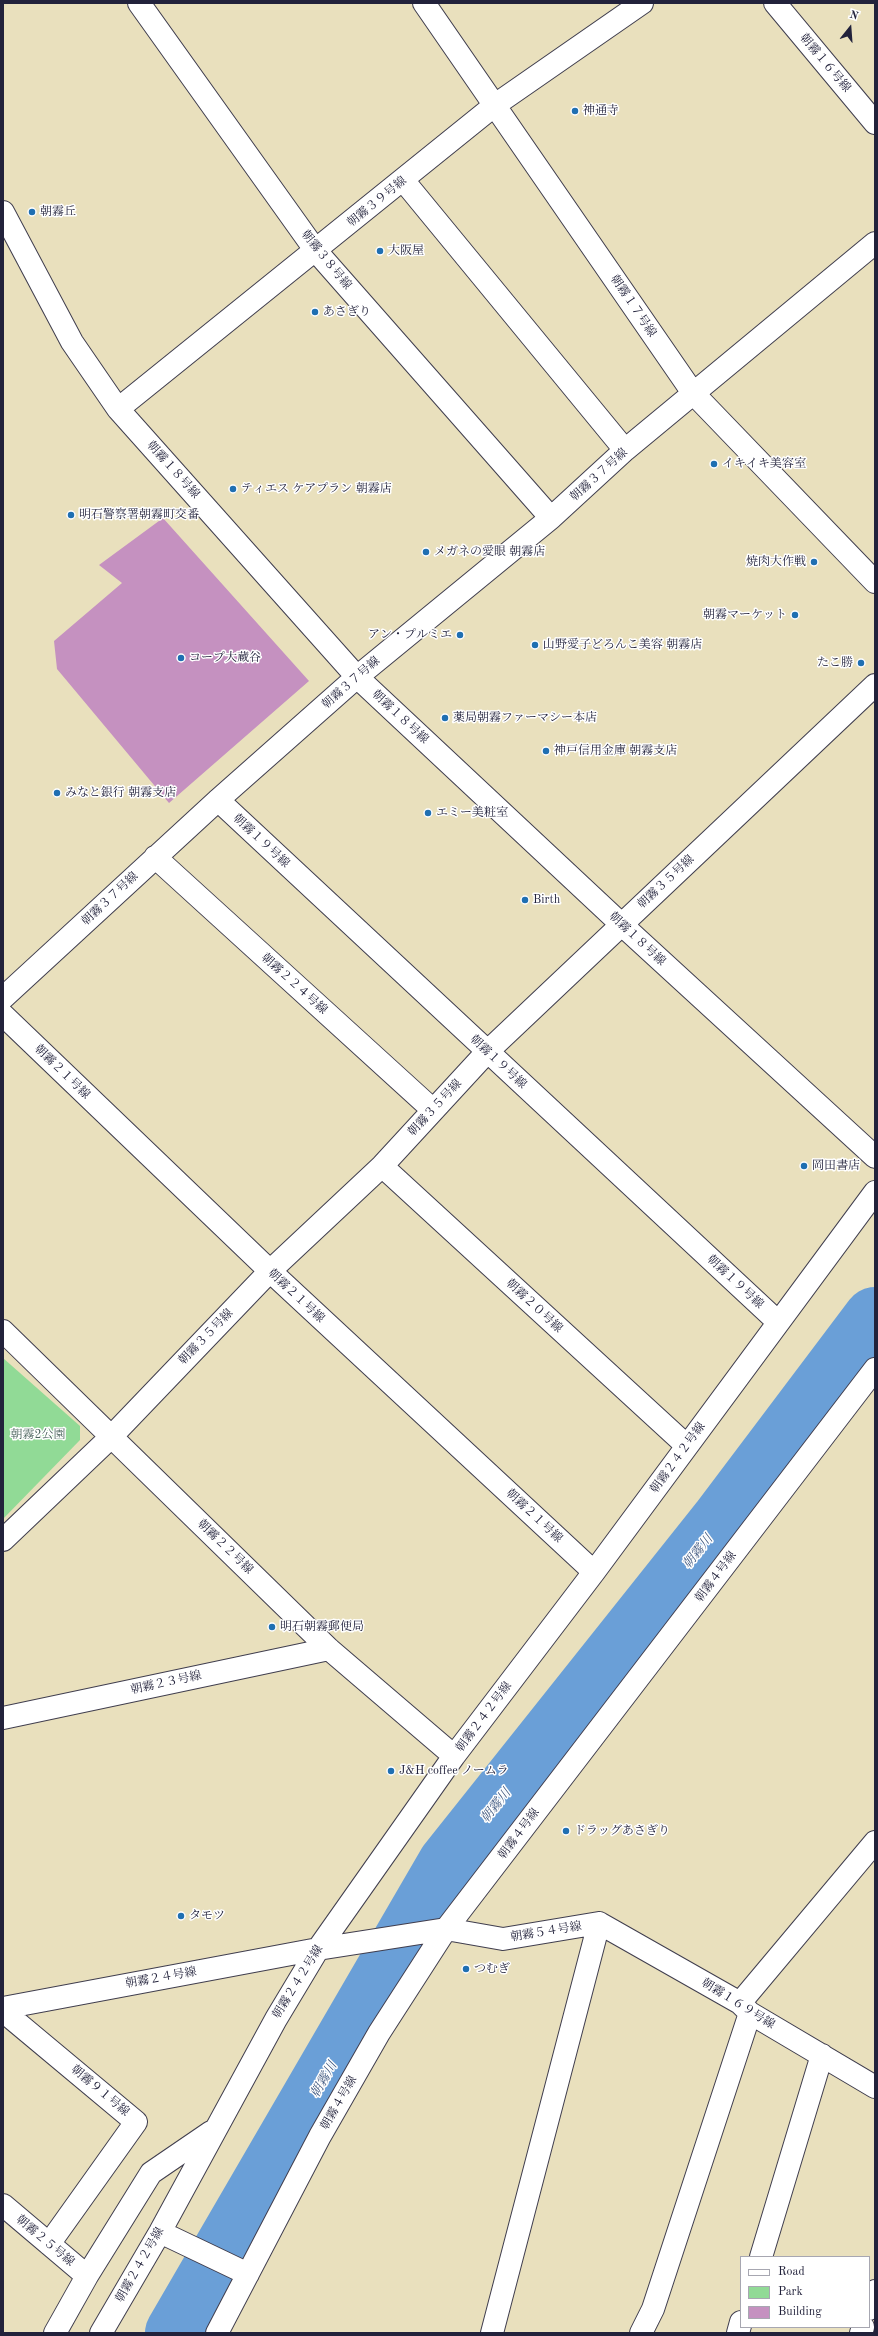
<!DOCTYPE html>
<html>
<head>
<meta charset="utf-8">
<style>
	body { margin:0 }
	#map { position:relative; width:878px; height:2336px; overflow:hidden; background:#e9e0bd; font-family:"Old Standard TT",serif }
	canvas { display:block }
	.frame { position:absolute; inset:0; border:4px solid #22223b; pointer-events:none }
	.legend { position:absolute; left:740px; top:2256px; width:130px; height:72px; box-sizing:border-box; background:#fff; border:1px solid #a7a7b1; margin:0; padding:5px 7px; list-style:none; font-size:12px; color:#22223b }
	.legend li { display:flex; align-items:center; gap:8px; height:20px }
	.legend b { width:20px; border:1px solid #a7a7b1 }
	.north { position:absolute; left:830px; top:8px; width:40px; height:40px; -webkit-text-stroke:3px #fff; paint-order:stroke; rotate:17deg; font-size:11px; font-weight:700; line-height:16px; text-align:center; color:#22223b }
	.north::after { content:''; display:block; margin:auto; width:14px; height:18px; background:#22223b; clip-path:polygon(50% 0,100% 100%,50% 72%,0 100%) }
</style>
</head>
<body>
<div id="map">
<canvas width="878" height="2336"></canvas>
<div class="frame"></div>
<ul class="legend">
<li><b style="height:5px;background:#fff"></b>Road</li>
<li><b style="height:11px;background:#91da96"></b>Park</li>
<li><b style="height:11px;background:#c591c0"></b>Building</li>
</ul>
<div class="north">N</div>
</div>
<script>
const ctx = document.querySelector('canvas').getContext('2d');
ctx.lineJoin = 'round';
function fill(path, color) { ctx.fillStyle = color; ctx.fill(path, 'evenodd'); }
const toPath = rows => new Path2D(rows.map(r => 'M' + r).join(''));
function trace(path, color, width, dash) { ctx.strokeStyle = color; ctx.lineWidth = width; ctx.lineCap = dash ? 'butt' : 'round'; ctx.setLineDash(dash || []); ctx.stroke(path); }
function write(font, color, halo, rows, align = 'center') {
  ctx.font = font + ' "Old Standard TT","Noto Serif JP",serif'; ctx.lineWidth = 3; ctx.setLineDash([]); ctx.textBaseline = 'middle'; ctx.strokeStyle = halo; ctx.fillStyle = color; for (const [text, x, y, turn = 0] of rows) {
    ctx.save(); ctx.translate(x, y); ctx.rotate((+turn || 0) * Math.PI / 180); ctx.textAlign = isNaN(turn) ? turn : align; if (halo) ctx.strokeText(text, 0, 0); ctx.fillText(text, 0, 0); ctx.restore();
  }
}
fill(toPath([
	[3,1358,80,1426,80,1440,3,1519]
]), '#91da96');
trace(toPath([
	[177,2333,449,1865,722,1522,875,1319]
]), '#6a9fd7', 64);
fill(toPath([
	[163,518,309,681,169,803,57,669,54,641,122,583,99,565]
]), '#c591c0');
const minor = toPath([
	[139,3,316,251,551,518],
	[424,3,693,393,875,582],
	[775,3,875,123],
	[403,180,625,450],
	[3,212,72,342,118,409,357,677,621,924,875,1157],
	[118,409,495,105,642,3],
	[218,800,778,1322],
	[155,857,433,1110],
	[3,998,218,800,357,677,551,518,625,450,875,243],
	[3,1015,270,1271,594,1572],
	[382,1166,687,1446],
	[3,1331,329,1649,454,1756],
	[3,1540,111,1437,270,1271,382,1166,487,1052,875,685],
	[3,1718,329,1649],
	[599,1923,740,2003,750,2013,875,2087],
	[740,2003,875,1842],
	[3,2008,318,1949,446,1929,503,1939,599,1923],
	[3,2011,136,2122,49,2244],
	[3,2205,87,2276],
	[160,2232,248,2274],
	[761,2257,822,2055],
	[869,2309,875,2291],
	[55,2333,87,2276,151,2173,211,2132],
	[101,2333,160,2232,276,2019,318,1949,454,1756,594,1572,875,1192],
	[217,2333,320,2136,379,2033,446,1929,875,1369],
	[492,2333,599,1923],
	[641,2333,653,2309,750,2013],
	[738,2333,741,2322],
	[861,2333,863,2327]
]);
trace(minor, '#403e4e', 24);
trace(minor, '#fff', 22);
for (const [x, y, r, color] of [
	[575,111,4,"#1f6fb2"],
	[32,212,4,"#1f6fb2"],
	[380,251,4,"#1f6fb2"],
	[315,312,4,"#1f6fb2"],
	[714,464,4,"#1f6fb2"],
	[233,489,4,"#1f6fb2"],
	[71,515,4,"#1f6fb2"],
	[426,552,4,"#1f6fb2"],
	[814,562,4,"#1f6fb2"],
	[795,615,4,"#1f6fb2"],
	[460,635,4,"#1f6fb2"],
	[535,645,4,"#1f6fb2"],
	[181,658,4,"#1f6fb2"],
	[861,663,4,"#1f6fb2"],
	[445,718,4,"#1f6fb2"],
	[546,751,4,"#1f6fb2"],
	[57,793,4,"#1f6fb2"],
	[428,813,4,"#1f6fb2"],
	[525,900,4,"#1f6fb2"],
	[804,1166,4,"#1f6fb2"],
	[272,1627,4,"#1f6fb2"],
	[391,1771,4,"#1f6fb2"],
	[566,1831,4,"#1f6fb2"],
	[181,1916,4,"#1f6fb2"],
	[466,1969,4,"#1f6fb2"]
]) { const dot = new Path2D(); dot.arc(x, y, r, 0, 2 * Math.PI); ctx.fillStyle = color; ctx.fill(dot); trace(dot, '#fff', 1.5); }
write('12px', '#22223b', '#fff', [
	["朝霧１６号線",825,63,50],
	["朝霧３９号線",377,202,-39],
	["朝霧３８号線",326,260,51],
	["朝霧１７号線",633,306,56],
	["朝霧１８号線",173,470,48],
	["朝霧３７号線",599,475,-42],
	["朝霧３７号線",351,683,-41],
	["朝霧１８号線",400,717,43],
	["朝霧１９号線",261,841,43],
	["朝霧３５号線",666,882,-43],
	["朝霧３７号線",110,899,-43],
	["朝霧１８号線",637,939,43],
	["朝霧２２４号線",294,984,42],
	["朝霧１９号線",498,1062,43],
	["朝霧２１号線",62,1072,44],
	["朝霧３５号線",435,1108,-47],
	["朝霧１９号線",735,1282,43],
	["朝霧２１号線",296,1296,43],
	["朝霧２０号線",534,1306,43],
	["朝霧３５号線",206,1337,-46],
	["朝霧２４２号線",678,1458,-54],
	["朝霧２１号線",534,1516,43],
	["朝霧２２号線",225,1547,44],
	["朝霧４号線",716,1577,-53],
	["朝霧２３号線",166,1683,-12],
	["朝霧２４２号線",484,1717,-53],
	["朝霧４号線",519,1834,-53],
	["朝霧５４号線",546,1932,-9],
	["朝霧２４号線",161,1978,-10],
	["朝霧２４２号線",298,1982,-58],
	["朝霧１６９号線",738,2004,32],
	["朝霧９１号線",100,2091,40],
	["朝霧４号線",339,2103,-60],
	["朝霧２５号線",45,2241,40],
	["朝霧２４２号線",140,2265,-60]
]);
write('12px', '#22223b', '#fff', [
	["神通寺",583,111],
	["朝霧丘",40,212],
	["大阪屋",388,251],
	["あさぎり",323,312],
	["イキイキ美容室",722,464],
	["ティエス ケアプラン 朝霧店",241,489],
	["明石警察署朝霧町交番",79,515],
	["メガネの愛眼 朝霧店",434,552],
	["焼肉大作戦",806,562,"right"],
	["朝霧マーケット",787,615,"right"],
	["アン・プルミエ",452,635,"right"],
	["山野愛子どろんこ美容 朝霧店",543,645],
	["コープ大蔵谷",189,658],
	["たこ勝",853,663,"right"],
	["薬局朝霧ファーマシー本店",453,718],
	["神戸信用金庫 朝霧支店",554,751],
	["みなと銀行 朝霧支店",65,793],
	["エミー美粧室",436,813],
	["Birth",533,900],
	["岡田書店",812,1166],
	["明石朝霧郵便局",280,1627],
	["J&H coffee ノームラ",399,1771],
	["ドラッグあさぎり",574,1831],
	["タモツ",189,1916],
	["つむぎ",474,1969]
], 'left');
write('12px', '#49625b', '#fff', [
	["朝霧2公園",38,1435]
]);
write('italic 13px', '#425a81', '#fff', [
	["朝霧川",698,1552,-51],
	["朝霧川",496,1806,-51],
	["朝霧川",324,2080,-60]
]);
</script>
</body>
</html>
